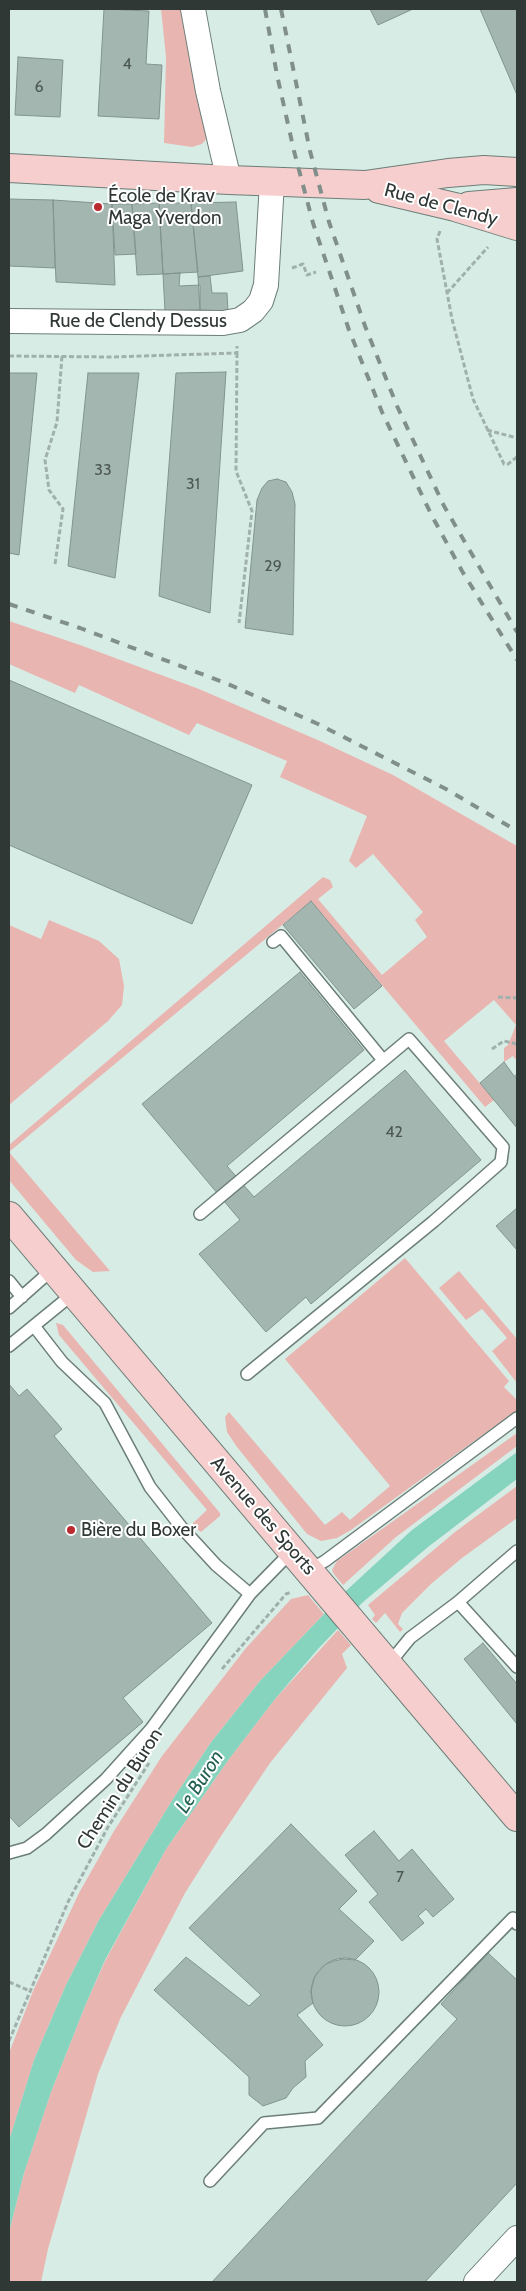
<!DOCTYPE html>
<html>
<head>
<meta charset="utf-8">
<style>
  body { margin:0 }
  #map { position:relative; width:526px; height:2291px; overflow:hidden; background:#d8ece6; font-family:Cabin,sans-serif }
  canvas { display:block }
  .frame { position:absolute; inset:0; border:10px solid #303836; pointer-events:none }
</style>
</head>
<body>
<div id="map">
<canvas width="526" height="2291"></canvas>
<div class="frame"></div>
</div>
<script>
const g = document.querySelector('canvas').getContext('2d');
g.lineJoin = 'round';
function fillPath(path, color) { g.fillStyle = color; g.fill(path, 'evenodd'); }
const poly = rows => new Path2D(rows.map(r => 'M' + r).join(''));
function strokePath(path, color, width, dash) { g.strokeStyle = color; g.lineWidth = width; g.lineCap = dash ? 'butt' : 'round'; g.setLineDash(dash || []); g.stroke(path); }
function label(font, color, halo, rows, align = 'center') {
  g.font = font + ' Cabin,sans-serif'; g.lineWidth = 4; g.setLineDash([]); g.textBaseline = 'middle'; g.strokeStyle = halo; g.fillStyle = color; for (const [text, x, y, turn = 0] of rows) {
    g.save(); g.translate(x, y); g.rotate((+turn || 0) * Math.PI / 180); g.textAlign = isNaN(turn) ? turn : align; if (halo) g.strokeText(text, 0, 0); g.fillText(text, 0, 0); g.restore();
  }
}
fillPath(poly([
  [161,9,184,9,207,131,207,138,202,144,192,147,164,143,166,57],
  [9,621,80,645,199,689,320,741,393,775,517,846,517,1061,513,1056,504,1062,504,1048,508,1045,516,1025,494,1000,444,1041,494,1100,485,1107,311,901,9,1152,9,1145,323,877,330,880,333,887,318,899,382,975,427,937,415,920,423,912,373,854,356,868,349,861,367,816,280,777,287,761,197,723,189,735,79,685,75,693,9,664],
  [49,920,99,941,119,959,124,986,122,1005,108,1021,9,1105,9,925,41,939],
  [9,1152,110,1271,93,1272,76,1260,9,1180],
  [405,1258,509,1381,504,1387,517,1400,517,1410,351,1530,337,1538,321,1541,307,1534,237,1447,227,1432,225,1417,229,1412,325,1525,342,1512,350,1520,390,1486,285,1359],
  [459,1271,517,1339,517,1383,492,1351,507,1338,482,1309,466,1320,439,1288],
  [56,1323,63,1325,220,1513,220,1516,201,1532,193,1526,193,1523,207,1510,59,1335],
  [517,1433,517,1446,396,1537,343,1585,333,1573,332,1570,337,1561],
  [517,1486,517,1518,462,1558,431,1584,402,1613,398,1624,403,1629,400,1632,385,1613,376,1623,372,1619,375,1615,368,1605,455,1532],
  [308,1595,324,1614,260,1681,212,1741,173,1799,99,1920,66,1985,34,2060,9,2141,9,2053,33,1991,79,1893,114,1831,162,1756,246,1648,291,1599],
  [338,1630,351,1645,342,1654,347,1668,270,1763,221,1836,185,1893,120,2019,98,2074,48,2249,41,2282,9,2282,9,2232,24,2173,51,2092,85,2006,105,1961,166,1849,229,1759,275,1699]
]), '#e9b5b1');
fillPath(poly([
  [517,1452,517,1479,428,1547,362,1603,318,1649,275,1699,229,1759,166,1849,105,1960,85,2006,51,2092,24,2173,9,2232,9,2141,34,2060,66,1985,99,1920,173,1799,212,1741,260,1681,348,1589,412,1530]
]), '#86d3be');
const building = poly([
  [104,9,149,11,146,64,162,65,159,119,98,116,104,9],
  [370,9,413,9,378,25,370,9],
  [480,9,517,9,517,95,480,9],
  [18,57,63,60,60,117,15,115,18,57],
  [9,199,53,200,55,268,9,266,9,199],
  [53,200,112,204,115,285,56,282,53,200],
  [236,202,243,271,198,277,191,203,236,202],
  [159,203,163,274,137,275,132,204,159,203],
  [159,203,191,203,198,272,163,274,159,203],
  [112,204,132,204,136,254,115,255,112,204],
  [180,273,179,286,200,285,200,310,165,311,163,274,180,273],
  [210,276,212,293,227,293,228,311,200,310,198,277,210,276],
  [226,372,210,613,159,596,176,373,226,372],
  [9,373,37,373,19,555,9,553,9,373],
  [88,373,139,373,115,578,68,566,88,373],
  [277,479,286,482,292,492,295,504,293,635,245,628,257,500,262,488,268,481,277,479],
  [9,680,252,785,192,924,9,845,9,680],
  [311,901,382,986,354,1009,283,925,311,901],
  [300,972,364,1050,227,1166,254,1197,405,1070,481,1160,311,1304,306,1297,266,1332,199,1254,240,1220,142,1104,300,972],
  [504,1062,517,1080,517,1128,480,1083,504,1062],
  [517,1208,517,1250,496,1226,517,1208],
  [9,1384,19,1396,27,1389,62,1429,54,1436,212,1623,123,1698,143,1722,19,1827,9,1816,9,1384],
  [483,1643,517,1684,517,1724,464,1659,483,1643],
  [291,1824,357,1891,339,1909,374,1941,355,1960,343,1959,334,1961,326,1964,315,1976,311,1991,313,2003,297,2015,323,2045,305,2061,306,2077,293,2088,286,2098,263,2106,249,2095,249,2077,154,1990,186,1957,249,2006,261,1995,189,1928,291,1824],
  [374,1831,399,1861,412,1849,454,1899,433,1917,426,1909,418,1916,424,1923,402,1941,369,1902,378,1894,345,1855,374,1831],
  [488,1953,517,1980,517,2183,425,2282,212,2282,457,2019,441,2004,488,1953],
  '311 1992a34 34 0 1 1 68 0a34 34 0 1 1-68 0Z'
]);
fillPath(building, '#a3b6b0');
strokePath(building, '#82948e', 1);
const lane = poly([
  [273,942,281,936,383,1060],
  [200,1214,409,1039,503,1147,501,1162,434,1221,247,1374],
  [9,1281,22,1297],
  [9,1308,53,1269],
  [34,1326,62,1362,105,1403,150,1487,182,1528,216,1565,250,1594],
  [9,1346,74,1293],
  [309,1570,325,1561,517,1418],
  [458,1602,517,1667],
  [388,1665,410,1638,458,1602,517,1551],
  [9,1853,27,1848,46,1834,106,1779,151,1729,250,1594,292,1551],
  [210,2181,264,2123,318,2118,513,1918,517,1924]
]);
const street = poly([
  [193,9,208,91,229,180],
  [9,321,223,323,240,320,253,311,261,301,266,285,272,182],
  [476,2282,517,2238]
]);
const secondary = poly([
  [9,168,229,180,365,185,448,173,484,170,517,172],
  [379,189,455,207,517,226],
  [469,206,517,202],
  [9,1216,517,1817]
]);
strokePath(lane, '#6c7e78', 14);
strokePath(street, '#6c7e78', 26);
strokePath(secondary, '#6c7e78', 30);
strokePath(poly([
  [440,231,437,239,452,319,473,399,504,464,508,464,517,457],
  [292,268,303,264,307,275,316,272],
  [447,293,488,247],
  [237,353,236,471,252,511,239,623],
  [9,356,111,357,237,353,237,346],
  [487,430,517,438],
  [55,564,63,509,49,490,45,460,57,422,62,356],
  [498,997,517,998],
  [492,1049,504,1041,517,1044],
  [515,1077,517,1075],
  [222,1669,286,1594,291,1592],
  [9,1982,30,1991],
  [9,2041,68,1902,108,1827,149,1763]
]), '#a0b0ac', 3, [5, 2.5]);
strokePath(lane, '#fff', 11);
strokePath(street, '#fff', 24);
strokePath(secondary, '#f5cecd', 28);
strokePath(poly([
  [265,9,277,75,294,151,313,223,349,330,382,412,432,516,462,571,517,660],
  [281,9,310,151,329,222,365,326,397,406,444,506,517,632],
  [9,604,80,628,170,662,228,684,318,724,446,789,517,831]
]), '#818f8b', 4, [9, 9]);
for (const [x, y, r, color] of [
  [98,207,5,"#ba2a30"],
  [71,1530,5,"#ba2a30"]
]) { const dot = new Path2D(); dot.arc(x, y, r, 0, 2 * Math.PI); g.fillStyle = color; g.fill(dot); strokePath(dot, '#fff', 2); }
label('16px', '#4d5854', null, [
  ["4",127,64],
  ["6",39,87],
  ["33",103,470],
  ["31",193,484],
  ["29",273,566],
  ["42",394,1132],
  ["7",400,1877]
]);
label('19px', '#303836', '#fff', [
  ["École de Krav",108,196],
  ["Maga Yverdon",108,218],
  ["Bière du Boxer",81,1530]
], 'left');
label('19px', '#303836', '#fff', [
  ["Rue de Clendy",441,205,15],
  ["Rue de Clendy Dessus",138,321],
  ["Avenue des Sports",263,1516,49],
  ["Chemin du Buron",120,1789,-57]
]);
label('italic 20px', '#236152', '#fff', [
  ["Le Buron",200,1782,-57]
]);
</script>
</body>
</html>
